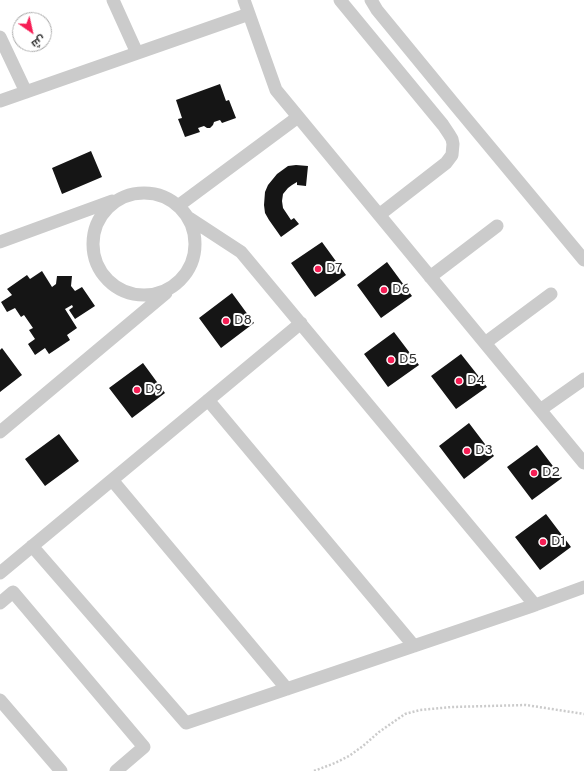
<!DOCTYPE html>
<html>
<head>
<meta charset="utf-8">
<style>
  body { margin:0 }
  #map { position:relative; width:584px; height:771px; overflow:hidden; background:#fff; font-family:Overpass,Cairo,sans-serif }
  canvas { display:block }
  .north { position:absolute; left:12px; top:12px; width:40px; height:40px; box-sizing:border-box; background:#fff; border:1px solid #ababab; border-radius:50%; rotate:146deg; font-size:11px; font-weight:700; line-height:16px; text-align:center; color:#2e2e2e }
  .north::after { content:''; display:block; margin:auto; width:14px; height:18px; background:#f61e55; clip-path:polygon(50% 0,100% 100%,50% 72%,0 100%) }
</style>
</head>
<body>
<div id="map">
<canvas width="584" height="771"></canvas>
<div class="north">ش</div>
</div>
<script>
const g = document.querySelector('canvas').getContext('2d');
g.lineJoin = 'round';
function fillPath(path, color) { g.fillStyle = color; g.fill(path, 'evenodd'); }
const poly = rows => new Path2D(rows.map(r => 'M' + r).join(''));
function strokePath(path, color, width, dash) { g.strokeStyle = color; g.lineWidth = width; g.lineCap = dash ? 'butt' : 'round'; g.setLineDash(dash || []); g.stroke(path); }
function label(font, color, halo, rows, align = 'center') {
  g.font = font + ' Overpass,sans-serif'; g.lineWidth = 4; g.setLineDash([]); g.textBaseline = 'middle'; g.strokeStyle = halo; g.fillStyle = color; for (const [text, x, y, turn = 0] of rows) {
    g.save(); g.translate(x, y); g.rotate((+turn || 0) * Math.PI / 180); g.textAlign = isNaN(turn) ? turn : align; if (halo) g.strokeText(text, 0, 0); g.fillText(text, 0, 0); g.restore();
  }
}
fillPath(poly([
  [220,84,226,101,229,100,236,118,222,123,220,120,214,122,213,125,210,128,207,128,204,126,198,128,200,132,185,137,178,119,182,118,176,100],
  [91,151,102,177,62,194,52,168],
  [296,165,308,166,306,186,297,185,297,182,292,185,288,188,283,194,282,201,283,208,291,220,294,218,299,224,281,237,269,220,265,213,264,205,265,192,268,185,277,174,288,166],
  [322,242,346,275,315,297,291,263],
  [387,262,412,296,381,318,357,285],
  [42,271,52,287,56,284,57,276,72,276,71,286,75,291,82,287,95,306,75,319,69,310,73,307,72,305,65,309,77,328,67,335,70,340,49,354,45,348,35,355,28,344,35,339,29,330,33,328,24,315,21,317,15,308,7,312,1,302,12,295,7,289,27,275,30,279],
  [232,293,254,323,221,348,199,318],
  [394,332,419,365,388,387,364,354],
  [2,348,22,375,0,392,0,350],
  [461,354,487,387,456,409,431,376],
  [143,363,165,393,132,418,109,388],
  [469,423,494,456,464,479,439,446],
  [59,434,79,461,45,486,25,459],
  [537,445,562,478,532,500,507,467],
  [546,514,571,547,540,570,515,537]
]), '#151515');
strokePath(poly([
  [314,771,335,763,349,756,363,746,379,732,405,714,420,710,452,707,526,705,584,714]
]), '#cbcbcb', 2.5, [2, 2]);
strokePath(poly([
  [113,0,137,53],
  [244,0,276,90,584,463],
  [340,0,443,125,449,134,452,139,453,144,452,155,446,163,379,215],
  [371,0,377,10,455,105,584,260],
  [0,37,26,92],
  [0,101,249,14],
  '93 244a51 51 0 1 1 102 0a51 51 0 1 1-102 0Z',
  [178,206,298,117],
  [189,218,241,252,535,605],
  [0,242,112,201],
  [430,277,497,226],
  [485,343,551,294],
  [208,400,414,646],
  [540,410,584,379],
  [0,432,166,293],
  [112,480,287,689],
  [32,546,186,723,535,605,584,587],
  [0,573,301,323],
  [0,603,13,592,144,747,116,771],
  [0,700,61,771]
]), '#cbcbcb', 13);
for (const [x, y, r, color] of [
  [318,269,4,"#f61e55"],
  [384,290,4,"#f61e55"],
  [226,321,4,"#f61e55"],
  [391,360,4,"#f61e55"],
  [459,381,4,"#f61e55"],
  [137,390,4,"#f61e55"],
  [467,451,4,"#f61e55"],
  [534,473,4,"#f61e55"],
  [543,542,4,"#f61e55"]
]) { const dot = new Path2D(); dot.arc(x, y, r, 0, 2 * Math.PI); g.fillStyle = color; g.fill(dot); strokePath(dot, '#fff', 1.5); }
label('14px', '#2e2e2e', '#fff', [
  ["D7",326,269],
  ["D6",392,290],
  ["D8",234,321],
  ["D5",399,360],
  ["D4",467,381],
  ["D9",145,390],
  ["D3",475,451],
  ["D2",542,473],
  ["D1",551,542]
], 'left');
</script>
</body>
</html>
